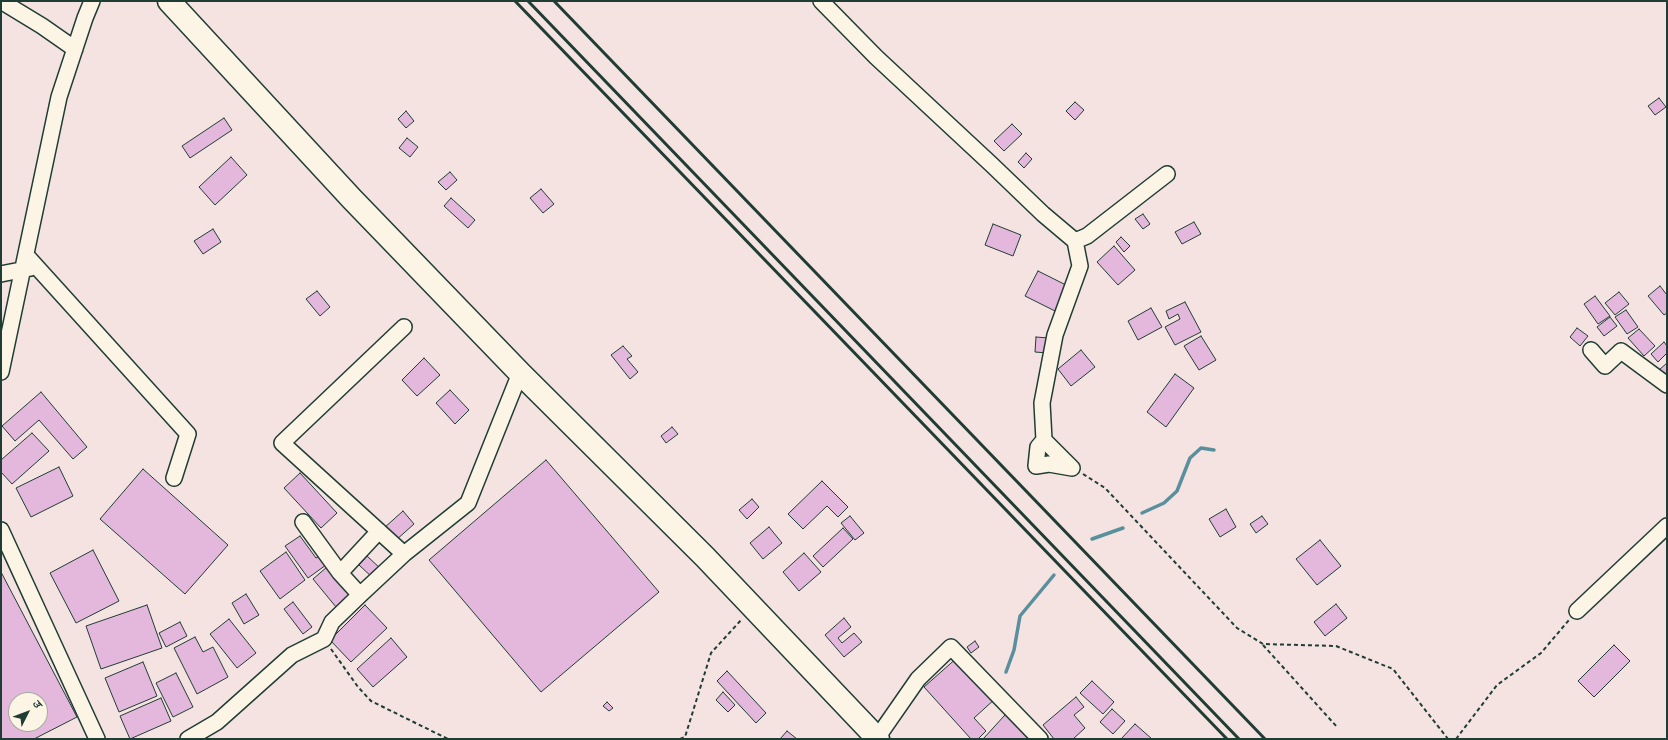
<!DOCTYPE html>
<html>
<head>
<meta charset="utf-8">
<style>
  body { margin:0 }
  #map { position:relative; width:1668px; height:740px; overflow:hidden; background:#f5e3e2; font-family:Kalam,"Playpen Sans Deva",sans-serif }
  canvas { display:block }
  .frame { position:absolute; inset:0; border:2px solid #1f3d34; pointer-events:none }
  .north { position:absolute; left:8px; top:692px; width:40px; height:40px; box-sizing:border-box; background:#fcf5e5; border:1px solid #a4ab9e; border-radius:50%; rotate:48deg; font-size:11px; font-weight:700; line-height:16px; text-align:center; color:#1f3d34 }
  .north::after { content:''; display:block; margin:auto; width:14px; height:18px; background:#1f3d34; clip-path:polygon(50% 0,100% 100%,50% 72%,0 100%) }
</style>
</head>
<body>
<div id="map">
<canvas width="1668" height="740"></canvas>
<div class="frame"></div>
<div class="north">उ</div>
</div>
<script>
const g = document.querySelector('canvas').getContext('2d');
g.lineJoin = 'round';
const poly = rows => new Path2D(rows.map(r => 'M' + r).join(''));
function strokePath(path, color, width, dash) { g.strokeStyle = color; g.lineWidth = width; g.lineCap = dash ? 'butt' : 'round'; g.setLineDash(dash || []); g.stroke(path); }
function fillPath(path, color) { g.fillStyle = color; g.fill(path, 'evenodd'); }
strokePath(poly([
  [1142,513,1164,503,1177,491,1190,458,1201,448,1214,450],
  [1092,539,1123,528],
  [1006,672,1014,650,1020,616,1054,575]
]), '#5a8f9d', 3.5);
const building = poly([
  [1659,98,1666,107,1655,115,1648,106,1659,98],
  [1075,102,1084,110,1075,120,1066,111,1075,102],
  [406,111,414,121,406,128,398,119,406,111],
  [224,118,232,130,190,158,182,146,224,118],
  [1012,124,1022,134,1004,151,994,141,1012,124],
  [407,138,418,147,410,157,399,148,407,138],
  [1026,153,1032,159,1024,168,1018,162,1026,153],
  [231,157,247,175,215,205,199,187,231,157],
  [450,172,457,180,446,190,438,182,450,172],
  [541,189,554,204,543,213,530,198,541,189],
  [451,198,475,220,468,228,444,206,451,198],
  [1143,214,1150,224,1143,229,1135,219,1143,214],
  [1194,222,1201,234,1182,244,1175,232,1194,222],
  [993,224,1021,235,1013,256,985,245,993,224],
  [213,229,221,242,203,254,194,241,213,229],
  [1121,237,1130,246,1124,252,1116,242,1121,237],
  [1114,246,1135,270,1118,285,1097,262,1114,246],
  [1038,271,1068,286,1055,311,1025,296,1038,271],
  [1660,286,1667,295,1667,313,1664,315,1648,296,1660,286],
  [317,291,330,307,320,316,306,299,317,291],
  [1619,292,1629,304,1615,315,1605,303,1619,292],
  [1595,296,1610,316,1598,324,1584,304,1595,296],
  [1185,302,1201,332,1175,345,1165,327,1180,319,1178,314,1169,319,1166,311,1185,302],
  [1151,308,1162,327,1138,340,1128,321,1151,308],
  [1626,310,1638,327,1627,334,1615,317,1626,310],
  [1610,317,1617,326,1604,336,1597,327,1610,317],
  [1577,328,1588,336,1580,346,1570,337,1577,328],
  [1639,329,1655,346,1644,356,1628,338,1639,329],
  [1201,336,1216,360,1199,370,1184,346,1201,336],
  [1036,337,1049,338,1048,353,1035,352,1036,337],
  [1664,342,1667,346,1667,353,1658,362,1651,354,1664,342],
  [623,346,632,356,627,359,638,372,630,379,611,355,623,346],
  [1081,350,1095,367,1071,386,1058,369,1081,350],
  [424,358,440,375,417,396,402,380,424,358],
  [1667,363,1667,379,1659,370,1667,363],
  [1175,374,1194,388,1166,427,1147,412,1175,374],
  [450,390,469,410,455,424,436,403,450,390],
  [41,392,87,447,73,459,39,420,15,441,2,426,41,392],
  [672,427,678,434,666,443,661,436,672,427],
  [32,433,49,451,12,484,1,472,1,460,32,433],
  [546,460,659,592,541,692,429,560,546,460],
  [59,467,73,496,31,517,16,488,59,467],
  [143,469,228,545,185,594,100,519,143,469],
  [300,473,337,513,321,528,284,488,300,473],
  [822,481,848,507,838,517,827,506,803,529,788,514,822,481],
  [752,499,759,507,747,519,739,510,752,499],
  [1226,509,1236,527,1220,537,1209,519,1226,509],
  [403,511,414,524,395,541,384,528,403,511],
  [850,516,864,533,855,540,841,523,850,516],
  [1262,516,1268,524,1256,533,1250,524,1262,516],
  [769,527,782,543,763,559,750,543,769,527],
  [843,528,853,539,823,567,813,556,843,528],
  [300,536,316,558,320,556,326,565,308,578,285,546,300,536],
  [1320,540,1341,566,1317,585,1296,559,1320,540],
  [93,550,119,601,76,623,50,573,93,550],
  [286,552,305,580,280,599,260,571,286,552],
  [804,553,821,572,799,591,783,572,804,553],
  [367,556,382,570,373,578,359,565,367,556],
  [327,567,350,595,336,607,313,579,327,567],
  [1,572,77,717,34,739,1,739,1,572],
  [16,700,40,700,40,724,16,724,16,700],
  [246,594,259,615,244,624,232,603,246,594],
  [293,602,312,627,303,634,284,609,293,602],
  [1336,604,1347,618,1325,636,1314,622,1336,604],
  [147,605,162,648,101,669,86,626,147,605],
  [365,605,387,628,351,662,330,640,365,605],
  [844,618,851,627,838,638,842,643,854,633,862,642,844,657,825,635,844,618],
  [229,619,256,653,237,668,210,634,229,619],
  [180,622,187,636,166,647,159,633,180,622],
  [195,637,203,652,213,647,228,677,197,694,174,648,195,637],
  [391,638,407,657,373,687,357,669,391,638],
  [975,641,979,647,971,653,967,647,975,641],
  [1614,645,1630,661,1594,697,1578,681,1614,645],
  [959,656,996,698,974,718,986,731,978,739,971,739,924,687,959,656],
  [143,662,157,696,119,712,105,678,143,662],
  [727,671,766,713,756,723,717,681,727,671],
  [176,673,193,707,173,717,156,683,176,673],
  [1092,681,1114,702,1103,714,1080,693,1092,681],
  [723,692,735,705,728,712,716,700,723,692],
  [1076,697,1084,707,1074,715,1085,728,1073,739,1054,739,1043,725,1076,697],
  [161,698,171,721,130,739,120,716,161,698],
  [607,702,613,708,609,711,603,706,607,702],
  [1112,709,1125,721,1113,734,1100,722,1112,709],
  [1005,715,1030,739,983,739,1005,715],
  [1135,724,1152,739,1121,739,1135,724],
  [787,731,797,739,780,739,787,731]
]);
fillPath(building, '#e4b8dc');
strokePath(building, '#1f3d34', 1);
const street = poly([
  [1,1,42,26,75,49],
  [821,1,876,57,992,165,1043,214,1075,241,1087,236,1167,174],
  [26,255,188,434,174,478],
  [1,274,31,268],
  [1591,350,1605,366,1621,351,1667,385],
  [1,372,59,97,85,18,92,1],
  [1044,440,1038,447,1036,466,1049,464,1072,468],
  [1072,468,1044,440,1042,403,1055,335,1080,266,1075,241],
  [303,522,340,573,360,595],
  [1,530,97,739],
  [404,554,282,443,404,327],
  [340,573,379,531],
  [1577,611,1667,526],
  [877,738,918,679,951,647,1040,739],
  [188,739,217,722,292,655,324,639,332,622,360,595,404,554,468,503,520,373]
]);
const primary = poly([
  [169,1,352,199,520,373,705,557,878,739]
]);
strokePath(street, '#1f3d34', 18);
strokePath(primary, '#1f3d34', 25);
strokePath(poly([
  [1083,474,1105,488,1237,628,1263,644,1336,646,1393,669,1448,739],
  [1263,645,1337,727],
  [331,649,358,687,371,701,448,739],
  [680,739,685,737,711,653,742,619],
  [1456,739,1497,685,1541,653,1569,620]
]), '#1f3d34', 2, [4, 3]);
strokePath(street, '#fcf5e5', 15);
strokePath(primary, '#fcf5e5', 22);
strokePath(poly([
  [515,1,1227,739],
  [528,1,1239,739],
  [554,1,1265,739]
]), '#1f3d34', 3);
</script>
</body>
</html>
